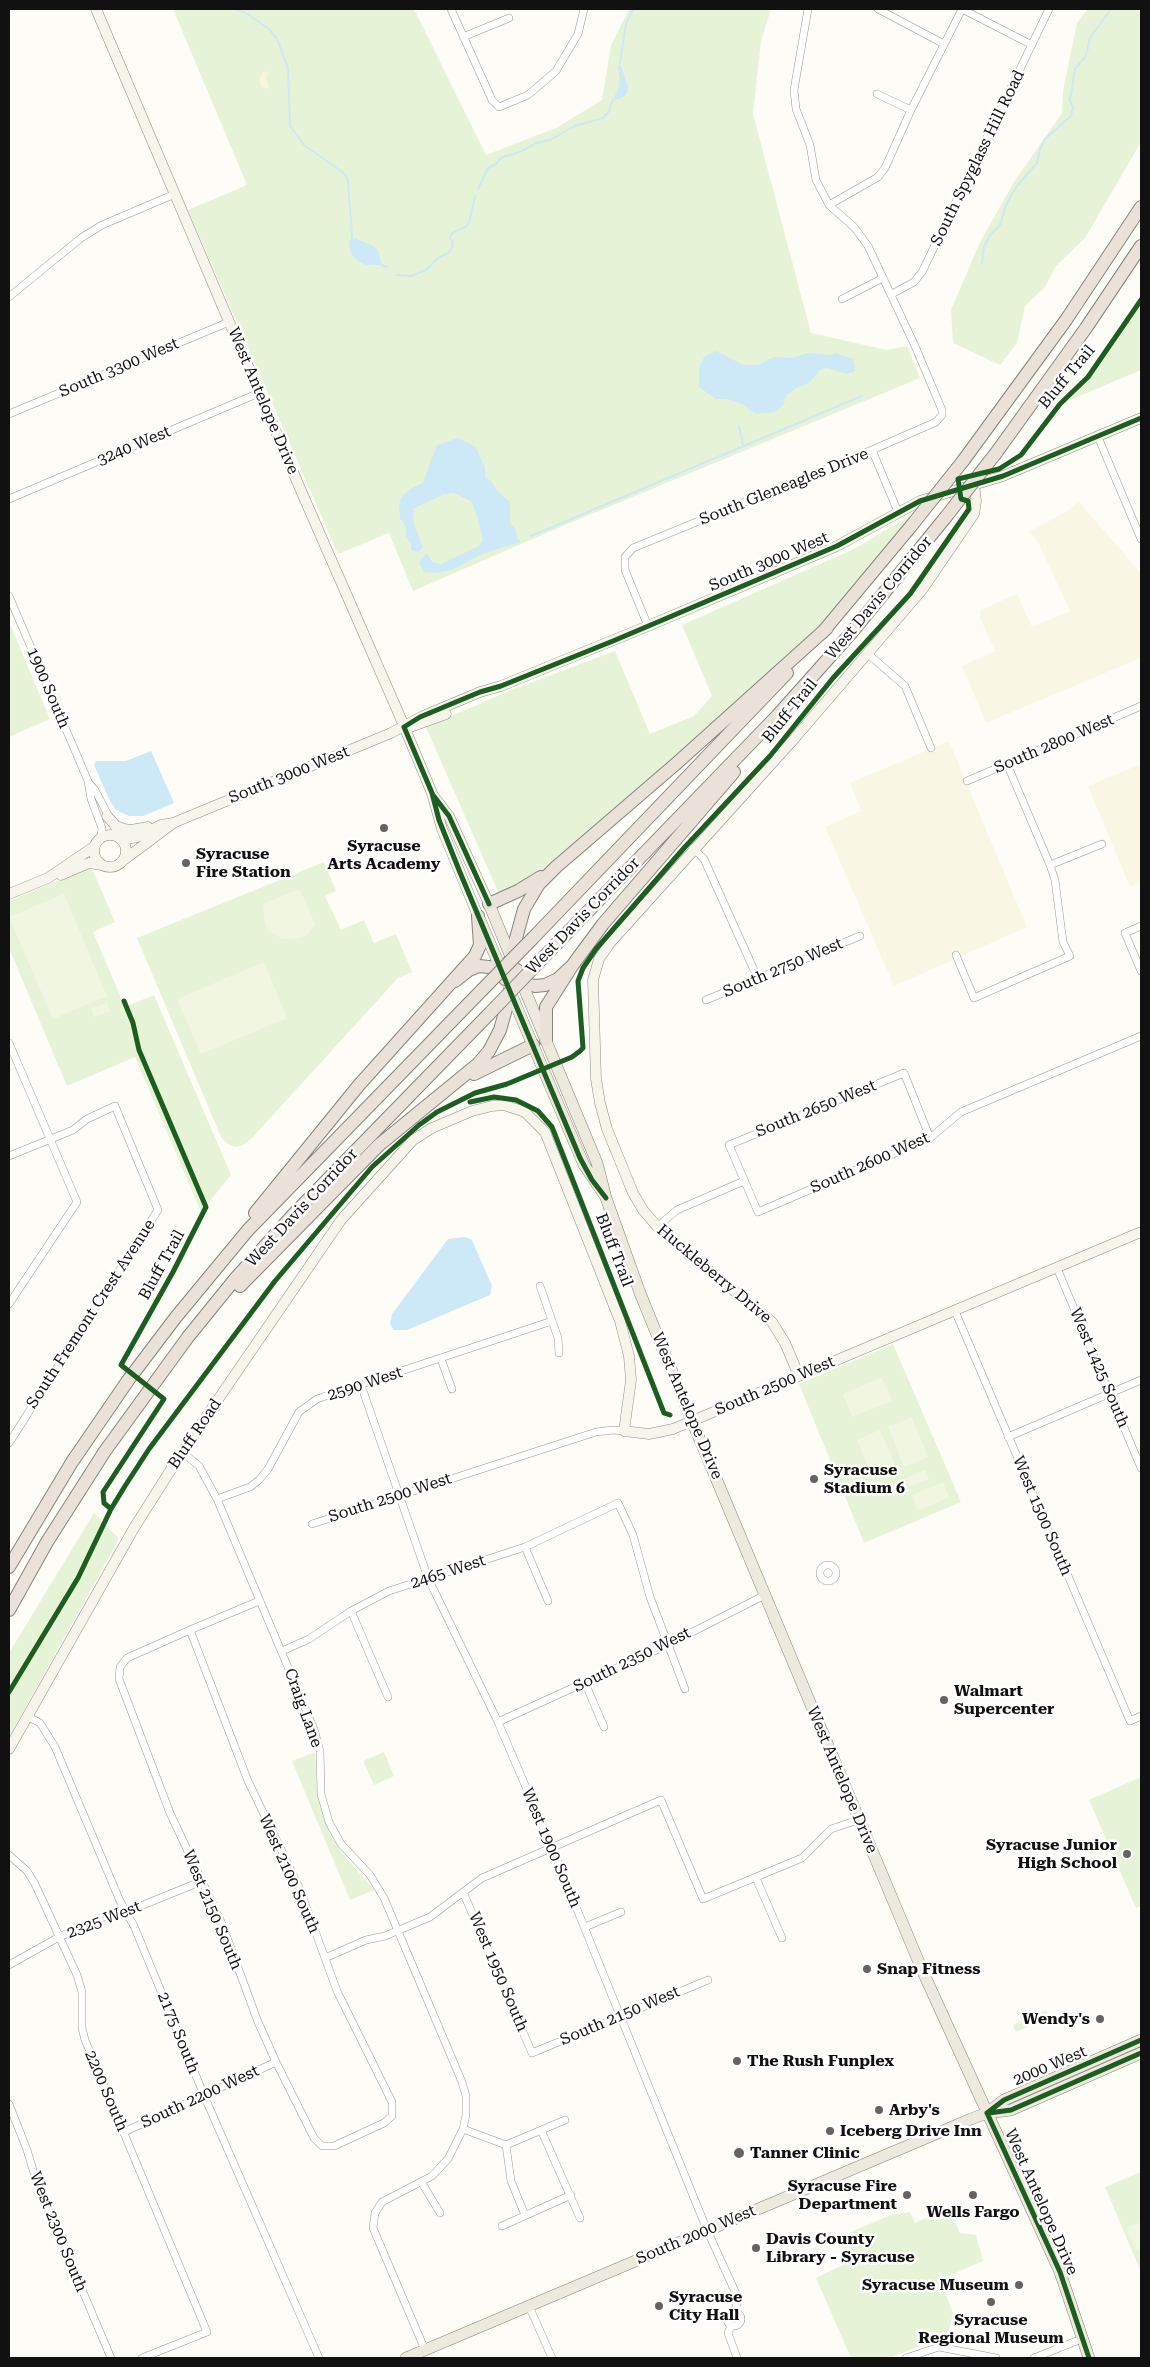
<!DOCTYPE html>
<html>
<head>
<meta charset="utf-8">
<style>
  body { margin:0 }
  #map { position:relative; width:1150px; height:2367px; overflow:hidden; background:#fdfcf7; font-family:"Roboto Serif",serif }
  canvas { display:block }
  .frame { position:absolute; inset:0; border:10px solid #111; pointer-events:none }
</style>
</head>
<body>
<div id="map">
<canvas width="1150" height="2367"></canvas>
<div class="frame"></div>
</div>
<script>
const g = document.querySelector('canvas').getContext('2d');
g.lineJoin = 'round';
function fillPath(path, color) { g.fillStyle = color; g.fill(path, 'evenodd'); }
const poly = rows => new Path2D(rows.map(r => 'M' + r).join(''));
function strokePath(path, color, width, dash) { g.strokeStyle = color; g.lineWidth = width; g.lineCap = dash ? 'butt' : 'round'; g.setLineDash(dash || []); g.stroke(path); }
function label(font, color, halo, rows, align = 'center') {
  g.font = font + ' "Roboto Serif",serif'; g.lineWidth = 5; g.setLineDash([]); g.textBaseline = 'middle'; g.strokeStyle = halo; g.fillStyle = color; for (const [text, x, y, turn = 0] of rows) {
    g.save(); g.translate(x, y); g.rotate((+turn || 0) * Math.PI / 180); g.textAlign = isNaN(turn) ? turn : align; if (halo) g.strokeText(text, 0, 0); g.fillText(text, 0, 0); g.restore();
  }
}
fillPath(poly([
  [1079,502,1141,573,1141,658,986,723,962,666,995,651,980,618,981,610,1017,594,1032,627,1070,611,1038,542,1029,532,1067,511],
  [949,741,1027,927,894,986,825,827,861,811,850,783],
  [1141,764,1141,882,1130,887,1088,786]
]), '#f9f7e4');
fillPath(poly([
  [173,9,414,9,486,155,556,128,602,100,611,45,629,9,771,9,761,41,753,114,811,333,887,350,907,346,920,378,565,525,413,591,389,533,338,554,188,210,247,185],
  [1088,9,1141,9,1141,142,1085,238,1056,266,1045,287,1025,306,1017,343,1000,365,953,343,951,310,980,242,1014,182,1062,113,1063,91,1077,23],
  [1141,305,1141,370,1068,401,1082,388,1100,365],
  [912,515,832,612,807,638,574,847,533,877,499,894,426,727,428,726,514,689,615,651,650,734,694,716,712,696,682,625,852,550],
  [9,622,50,719,9,737],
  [324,862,336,891,325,896,341,930,364,920,374,943,396,934,412,972,398,978,251,1139,243,1145,235,1147,226,1143,221,1137,137,938],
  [85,869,91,869,94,873,115,922,93,932,125,1007,154,995,231,1175,201,1212,135,1057,67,1086,9,948,9,901],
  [893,1344,961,1502,864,1543,799,1384],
  [94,1513,119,1539,9,1737,9,1653],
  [315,1752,317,1791,329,1833,342,1853,374,1890,350,1900,292,1761],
  [384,1752,394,1776,374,1785,363,1761],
  [1141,1777,1141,1906,1136,1908,1089,1800],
  [1046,2010,1049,2017,1016,2032,1013,2025],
  [1141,2172,1141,2272,1105,2187],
  [949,2208,960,2233,976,2235,983,2261,946,2277,943,2281,942,2284,953,2313,946,2343,935,2341,927,2343,890,2358,851,2358,816,2278,849,2262,841,2242,853,2231,891,2215,910,2212,915,2223]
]), '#e7f3d7');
fillPath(poly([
  [264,71,268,73,266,79,269,86,266,89,261,86,259,79]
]), '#fcf4d9');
fillPath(poly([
  [297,890,301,892,315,924,309,933,301,938,282,939,269,931,265,925,263,904],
  [64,894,107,996,53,1019,9,917],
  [264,962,287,1018,201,1054,177,999],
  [107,1003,110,1011,94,1017,91,1009],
  [882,1377,892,1401,852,1417,843,1394],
  [912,1417,928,1457,904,1467,888,1427],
  [880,1430,897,1469,873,1479,857,1440],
  [925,1470,929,1479,910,1487,906,1478],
  [943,1482,949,1497,918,1511,912,1495],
  [1141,2222,1141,2252,1136,2250,1126,2228]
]), '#f0f6e1');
fillPath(poly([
  [620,63,628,87,627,93,622,98,613,100,620,85,618,67],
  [352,237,373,246,379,253,382,265,366,265,357,260,351,253,349,242],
  [717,351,743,365,758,365,774,357,791,358,809,353,829,355,836,353,853,359,855,371,847,374,827,368,821,369,809,383,796,388,787,395,783,405,775,412,755,414,742,404,727,399,716,399,699,387,699,367,705,356],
  [458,438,476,447,485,468,485,477,491,481,496,490,510,502,510,523,516,530,517,538,521,542,484,553,452,570,436,573,424,572,419,562,426,554,428,554,432,562,441,564,479,546,483,539,478,518,471,501,453,493,444,494,413,509,414,525,423,547,418,552,411,550,411,544,406,537,406,527,400,518,399,505,401,498,410,489,423,483,437,445],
  [151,751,174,803,143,816,129,816,116,810,109,799,94,765,96,761,126,761],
  [465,1237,472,1240,492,1286,490,1295,407,1330,394,1330,390,1324,392,1314,448,1239]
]), '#cde8f7');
strokePath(poly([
  [235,9,246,13,269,29,277,39,288,68,290,126,304,145,345,174,348,181,352,237],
  [620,63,626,24,633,9],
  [478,189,488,168,496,164,501,158,522,151,536,143,550,140,575,126,603,118,609,111,613,100],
  [982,264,984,247,990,235,1000,225,1006,205,1016,187,1037,163,1040,149,1045,139,1071,116,1073,107,1070,100,1075,69,1086,56,1090,38,1111,9],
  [382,265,387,267],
  [397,275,411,276,426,270,438,258,448,253,452,248,453,242,450,238,452,233,465,227,469,223,475,196],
  [739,426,743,445],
  [531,536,862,396]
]), '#cde8f7', 2);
const street = poly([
  [451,9,492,100,499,107,528,95,556,71,578,34,584,9],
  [878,9,944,44],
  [962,9,1032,45],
  [463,37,509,18],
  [877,94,911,110],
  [829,205,878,177,885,168,911,110,962,9],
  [892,294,914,282,922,272,1049,9],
  [9,297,81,238,102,225,175,194],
  [842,299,883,278],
  [9,414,229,322],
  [1098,437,1141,539],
  [872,450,898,512],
  [9,499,259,393],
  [9,596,88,781,91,799,102,828,101,837],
  [648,626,625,570,625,557,633,548,872,450,936,422,942,415,942,410,915,346,868,246,854,227,829,205,816,180,810,145,796,109,794,90,808,9],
  [867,653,905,686,931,748],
  [967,781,1141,706],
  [88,782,95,790,120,838],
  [693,848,704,859,758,979],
  [1050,865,1102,844],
  [1141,926,1125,933,1141,971],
  [956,955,974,998,1070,956,1063,942,1055,880,1050,865,1007,764],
  [706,1000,860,936],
  [9,1043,77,1202,9,1304],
  [930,1138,904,1073,729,1145,758,1212,930,1138,961,1112,1141,1036],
  [9,1156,73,1130,87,1119,115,1106,158,1210,9,1443],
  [657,1227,677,1210,744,1181],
  [1057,1268,1141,1468],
  [540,1286,558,1338,559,1353],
  [955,1311,1130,1721,1141,1716],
  [441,1359,452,1389],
  [361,1385,428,1578,498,1722,555,1855,707,2230,738,2298,735,2312],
  [1008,1437,1141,1380],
  [182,1452,199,1466,217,1499,314,1729,320,1751,321,1794,329,1822,341,1844,370,1875,384,1898,462,2082,466,2096,466,2115,463,2129,448,2159,432,2176,382,2202,375,2213,373,2228,425,2350],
  [217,1499,250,1487,259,1480,268,1469,299,1412,317,1399,552,1321],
  [312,1524,596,1432,613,1430,624,1431],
  [525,1547,548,1601],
  '820 1573a8 8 0 1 1 16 0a8 8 0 1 1-16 0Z',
  [351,1611,388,1697],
  [190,1630,248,1781,299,1887,337,1991,392,2102,392,2116,384,2123,334,2146,322,2146,314,2138,276,2062,258,2022,222,1924,170,1813,119,1679,120,1667,127,1658,190,1630,259,1601],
  [282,1651,309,1639,351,1611,389,1591,525,1547,618,1503,633,1535,650,1597,685,1689],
  [585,1683,604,1727],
  [27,1716,40,1723,55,1747,120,1901,134,1926,206,2100,319,2358],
  [498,1722,667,1645,765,1595],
  [9,1855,27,1871,35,1884,77,1975,82,1992,82,2028,85,2040,207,2332,142,2358],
  [756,1878,782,1938],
  [463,1892,532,2053,708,1980],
  [585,1927,621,1912],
  [325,1958,366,1940,385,1936,430,1917,482,1878,661,1800,703,1899,802,1858,831,1829,858,1820],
  [9,1965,59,1937,115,1912,126,1912,202,1881],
  [9,2104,27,2150,37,2183,111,2358],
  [463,2129,506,2145],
  [541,2130,580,2218],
  [124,2132,276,2062],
  [506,2145,511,2181,525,2215],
  [506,2145,565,2120],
  [422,2183,440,2213],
  [502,2226,571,2195],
  [529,2306,552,2358],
  '727 2319a7 7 0 1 1 14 0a7 7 0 1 1-14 0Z',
  [731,2326,728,2333,737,2358],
  [906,2358,939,2347,996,2358],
  [1034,2358,1084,2338]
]);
const secondary = poly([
  [96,9,302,493,398,712,432,793,442,829,478,916],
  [410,727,446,714],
  [432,794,449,816,489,904],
  [107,816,116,826,124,829,131,830,148,827],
  '94 851a16 16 0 1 1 32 0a16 16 0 1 1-32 0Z',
  [120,838,127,839,137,837,161,825,173,823,391,733,423,716,480,692,501,686,648,626,837,546,920,501,1003,476,1141,418],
  [125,859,172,824],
  [61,875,89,863,102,865],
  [9,894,48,878,95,846],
  [799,1376,785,1343,772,1322,661,1231,643,1210,633,1193,607,1129,600,1103,596,1079,593,980,599,959,610,943,794,739,922,590,974,514,976,501,974,485],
  [9,1749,134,1528,182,1452,341,1220,413,1140,432,1128,472,1111,492,1106,504,1105,525,1112,545,1132,620,1321,629,1356,631,1380,624,1431,649,1434,673,1429,1141,1232]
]);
const primary = poly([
  [489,904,513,962],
  [480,920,503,974],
  [519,976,597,1163,606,1198,640,1293,692,1421,923,1972,1060,2272,1089,2358],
  [509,989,584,1165,605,1196],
  [988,2112,1004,2100,1141,2040],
  [406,2358,971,2119,987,2113,1011,2110,1141,2053]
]);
const highway = poly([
  [996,453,1086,328,1141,246],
  [963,461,1066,320,1141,207],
  [822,633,912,525],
  [489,904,518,891,541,877],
  [533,938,787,673],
  [539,962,777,716,852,632,945,518],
  [572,966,558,979,545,985,535,986,505,979,524,909,539,884,556,867,678,762,827,628],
  [546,1040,546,1007,572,966,603,924,734,772],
  [474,1074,533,1045],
  [255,1213,359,1085,475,956,480,945,478,916],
  [240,1286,379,1145,478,1064,489,1051,500,1030,517,970,479,966,469,970,455,981],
  [9,1567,72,1462,129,1379,176,1317,248,1230,482,990],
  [9,1610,47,1542,105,1451,188,1337,235,1279,292,1216,489,1014]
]);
strokePath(street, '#979795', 8);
strokePath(secondary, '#8e8d8b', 11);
strokePath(primary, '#858482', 12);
strokePath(highway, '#858482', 14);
strokePath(street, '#fffffe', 7);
strokePath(secondary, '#f6f4eb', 10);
strokePath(primary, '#ede9dc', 11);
strokePath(highway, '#eae1d8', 12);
const highwayBridge = poly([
  [945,518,996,453],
  [912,525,963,461],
  [482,990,533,938],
  [489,1014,539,962]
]);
strokePath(highwayBridge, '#858482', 14, []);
strokePath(highwayBridge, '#eae1d8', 12);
strokePath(poly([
  [404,727,420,717,480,692,501,686,613,641,837,546,920,501,1003,476,1141,418],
  [404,727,432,793,439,820,459,870,580,1158,592,1180,606,1198],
  [433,795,449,816,489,904],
  [470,1102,494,1097,516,1100,538,1111,552,1127,664,1413,670,1415],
  [111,1509,104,1503,103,1492,164,1399,121,1365,173,1272,206,1207,139,1050,133,1023,124,1001],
  [9,1692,78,1578,111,1509,125,1486,149,1449,275,1281,372,1167,419,1125,437,1112,475,1093,507,1084,572,1057,580,1051,583,1048,578,981,583,968,596,949,684,848,770,756,833,678,910,594,969,509,968,501,961,499,958,479,999,469,1021,455,1060,404,1088,377,1141,300],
  [987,2113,1060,2272,1089,2358],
  [987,2113,1004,2100,1141,2040],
  [989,2113,1011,2110,1141,2053]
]), '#1b5e20', 5);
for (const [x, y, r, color] of [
  [384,828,5,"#646362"],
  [186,863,5,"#646362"],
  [814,1479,5,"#646362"],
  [944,1700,5,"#646362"],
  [1127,1854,5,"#646362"],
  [867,1969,5,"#646362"],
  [1100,2019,5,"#646362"],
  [737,2061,5,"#646362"],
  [879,2110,5,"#646362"],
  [830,2131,5,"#646362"],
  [739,2153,6,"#646362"],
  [907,2195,5,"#646362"],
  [973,2195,5,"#646362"],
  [756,2248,5,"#646362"],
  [1019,2285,5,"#646362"],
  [991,2302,5,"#646362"],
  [659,2306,5,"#646362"]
]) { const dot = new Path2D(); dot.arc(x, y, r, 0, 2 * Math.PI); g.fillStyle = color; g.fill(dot); strokePath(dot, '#fff', 2); }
label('16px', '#111', '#fff', [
  ["South Spyglass Hill Road",978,158,-64],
  ["South 3300 West",119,368,-23],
  ["Bluff Trail",1067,377,-50],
  ["West Antelope Drive",263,401,67],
  ["3240 West",134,446,-23],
  ["South Gleneagles Drive",784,487,-22],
  ["South 3000 West",769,562,-23],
  ["West Davis Corridor",879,598,-50],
  ["1900 South",48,688,67],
  ["Bluff Trail",790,711,-51],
  ["South 2800 West",1054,744,-23],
  ["South 3000 West",289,775,-22],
  ["West Davis Corridor",583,916,-46],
  ["South 2750 West",783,968,-23],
  ["South 2650 West",816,1109,-22],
  ["South 2600 West",870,1163,-24],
  ["West Davis Corridor",302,1208,-47],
  ["Bluff Trail",614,1250,69],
  ["Bluff Trail",162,1265,-61],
  ["Huckleberry Drive",714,1274,40],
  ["South Fremont Crest Avenue",91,1314,-57],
  ["West 1425 South",1099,1368,67],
  ["2590 West",365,1384,-18],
  ["South 2500 West",775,1386,-23],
  ["West Antelope Drive",687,1406,67],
  ["Bluff Road",195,1434,-56],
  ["South 2500 West",390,1498,-18],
  ["West 1500 South",1042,1516,67],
  ["2465 West",448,1572,-18],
  ["South 2350 West",632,1660,-26],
  ["Craig Lane",303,1708,70],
  ["West Antelope Drive",842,1780,67],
  ["West 1900 South",551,1848,67],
  ["West 2100 South",289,1874,66],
  ["West 2150 South",212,1910,67],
  ["2325 West",104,1920,-21],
  ["West 1950 South",498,1972,67],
  ["South 2150 West",620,2016,-23],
  ["2175 South",178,2033,68],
  ["2000 West",1050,2066,-23],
  ["2200 South",106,2091,67],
  ["South 2200 West",200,2097,-25],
  ["West Antelope Drive",1041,2202,66],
  ["West 2300 South",58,2232,68],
  ["South 2000 West",696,2235,-23]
]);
label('bold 16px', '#111', '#fff', [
  ["Syracuse",384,846,"center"],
  ["Arts Academy",384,864,"center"],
  ["Syracuse",196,854],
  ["Fire Station",196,872],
  ["Syracuse",824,1470],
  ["Stadium 6",824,1488],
  ["Walmart",954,1691],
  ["Supercenter",954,1709],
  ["Syracuse Junior",1117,1845,"right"],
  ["High School",1117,1863,"right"],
  ["Snap Fitness",877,1969],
  ["Wendy's",1090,2019,"right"],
  ["The Rush Funplex",747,2061],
  ["Arby's",889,2110],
  ["Iceberg Drive Inn",840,2131],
  ["Tanner Clinic",750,2153],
  ["Syracuse Fire",897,2186,"right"],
  ["Department",897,2204,"right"],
  ["Wells Fargo",973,2212,"center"],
  ["Davis County",766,2239],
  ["Library - Syracuse",766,2257],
  ["Syracuse Museum",1009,2285,"right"],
  ["Syracuse",669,2297],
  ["City Hall",669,2315],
  ["Syracuse",991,2320,"center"],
  ["Regional Museum",991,2338,"center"]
], 'left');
</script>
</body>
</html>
